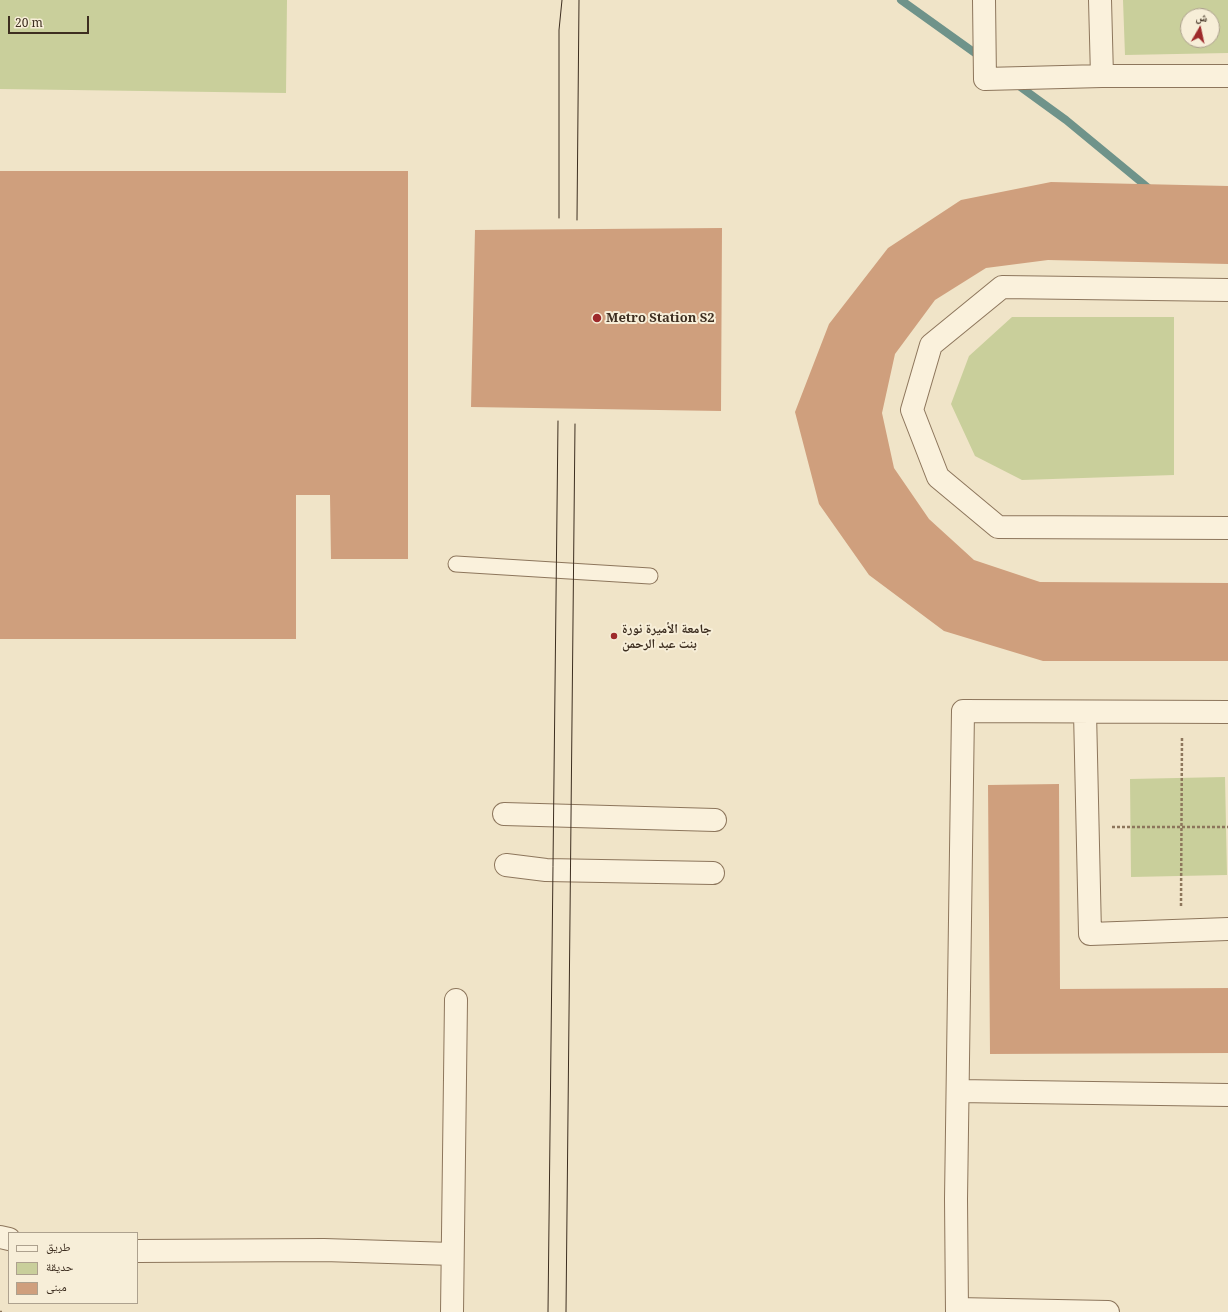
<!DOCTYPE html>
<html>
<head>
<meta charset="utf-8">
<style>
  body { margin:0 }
  #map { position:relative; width:1228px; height:1312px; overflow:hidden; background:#f0e4c8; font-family:"Noto Serif","Noto Naskh Arabic",serif }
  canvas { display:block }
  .legend { position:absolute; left:8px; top:1232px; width:130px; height:72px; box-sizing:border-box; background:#f7eed8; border:1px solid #ada18e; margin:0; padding:5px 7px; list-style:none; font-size:12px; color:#3d2e20 }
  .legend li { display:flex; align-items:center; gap:8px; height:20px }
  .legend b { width:20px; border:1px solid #ada18e }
  .north { position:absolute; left:1180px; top:8px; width:40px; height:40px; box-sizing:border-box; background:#f7eed8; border:1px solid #ada18e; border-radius:50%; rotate:9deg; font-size:11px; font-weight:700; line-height:16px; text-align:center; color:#3d2e20 }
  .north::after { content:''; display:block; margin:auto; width:14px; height:18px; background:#9e2a2b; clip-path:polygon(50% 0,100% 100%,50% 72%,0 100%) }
  .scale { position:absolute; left:8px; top:16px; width:81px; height:18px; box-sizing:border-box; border:2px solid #3d2e20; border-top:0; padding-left:5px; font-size:12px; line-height:14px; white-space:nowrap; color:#3d2e20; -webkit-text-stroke:3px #f7eed8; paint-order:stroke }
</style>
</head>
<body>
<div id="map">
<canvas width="1228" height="1312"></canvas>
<ul class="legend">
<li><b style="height:5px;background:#faf1dc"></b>طريق</li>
<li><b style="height:11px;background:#c9cf9b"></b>حديقة</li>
<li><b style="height:11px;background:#cf9f7d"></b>مبنى</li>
</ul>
<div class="north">ش</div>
<div class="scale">20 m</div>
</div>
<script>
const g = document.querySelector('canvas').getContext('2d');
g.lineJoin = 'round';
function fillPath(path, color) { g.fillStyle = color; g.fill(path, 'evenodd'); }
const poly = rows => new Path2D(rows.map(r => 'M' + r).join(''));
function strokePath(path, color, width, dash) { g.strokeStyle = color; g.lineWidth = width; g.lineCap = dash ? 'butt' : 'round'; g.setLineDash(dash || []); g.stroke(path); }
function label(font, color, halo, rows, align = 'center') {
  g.font = font + ' "Noto Serif","Noto Naskh Arabic",serif'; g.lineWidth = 4; g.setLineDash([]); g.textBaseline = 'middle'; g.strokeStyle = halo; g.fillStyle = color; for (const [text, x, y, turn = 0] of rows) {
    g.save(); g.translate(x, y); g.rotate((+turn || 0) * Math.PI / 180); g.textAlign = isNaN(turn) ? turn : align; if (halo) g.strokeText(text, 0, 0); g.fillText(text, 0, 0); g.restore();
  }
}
fillPath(poly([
  [0,0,287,0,286,93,0,89],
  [1123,0,1228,0,1228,53,1125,55],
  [1188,16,1212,16,1212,40,1188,40],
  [1012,317,1174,317,1174,475,1022,480,975,456,951,404,969,356],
  [1225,777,1227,875,1131,877,1130,779]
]), '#c9cf9b');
strokePath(poly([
  [901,0,982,58],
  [1015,83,1066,120,1152,191]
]), '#6f938a', 8);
fillPath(poly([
  [0,171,408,171,408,559,331,559,330,495,296,495,296,639,0,639],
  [1051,182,1228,186,1228,264,1048,260,986,268,935,300,895,354,882,413,894,468,929,519,974,560,1040,582,1228,583,1228,661,1043,661,944,631,869,575,819,504,795,412,829,324,888,248,961,200],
  [722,228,721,411,471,407,475,230],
  [1059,784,1060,989,1228,988,1228,1053,990,1054,988,785]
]), '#cf9f7d');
const lane = poly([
  [456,564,650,576]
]);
const street = poly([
  [984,0,985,79,1102,76,1228,76],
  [1100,0,1102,76],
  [1228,290,1002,287,931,345,912,410,938,477,998,527,1228,528],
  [1085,712,1090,934,1228,929],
  [504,814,715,820],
  [506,865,546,870,713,873],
  [958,1091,1228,1095],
  [0,1237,9,1239],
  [137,1251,324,1250,452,1254],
  [957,1309,1108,1312],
  [452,1312,456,1000],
  [957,1312,956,1199,963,711,1228,712]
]);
strokePath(lane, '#8d765c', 17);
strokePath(street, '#8d765c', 24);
strokePath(poly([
  [1112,827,1228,827],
  [1181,906,1182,737],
  [0,1312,2,1312]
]), '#8d765c', 2.5, [3, 2]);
strokePath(lane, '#faf1dc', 15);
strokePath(street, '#faf1dc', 22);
strokePath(poly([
  [559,218,559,30,562,0],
  [577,220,579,0],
  [548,1312,558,421],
  [566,1312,575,424]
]), '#3d2e20', 1);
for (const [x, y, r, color] of [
  [597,318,5,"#9e2a2b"],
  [614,636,4,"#9e2a2b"]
]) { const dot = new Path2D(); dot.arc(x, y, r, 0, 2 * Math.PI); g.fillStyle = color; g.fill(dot); strokePath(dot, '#f7eed8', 1.5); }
label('bold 13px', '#3d2e20', '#f7eed8', [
  ["Metro Station S2",606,318],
  ["جامعة الأميرة نورة",622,629],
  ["بنت عبد الرحمن",622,644]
], 'left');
</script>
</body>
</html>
